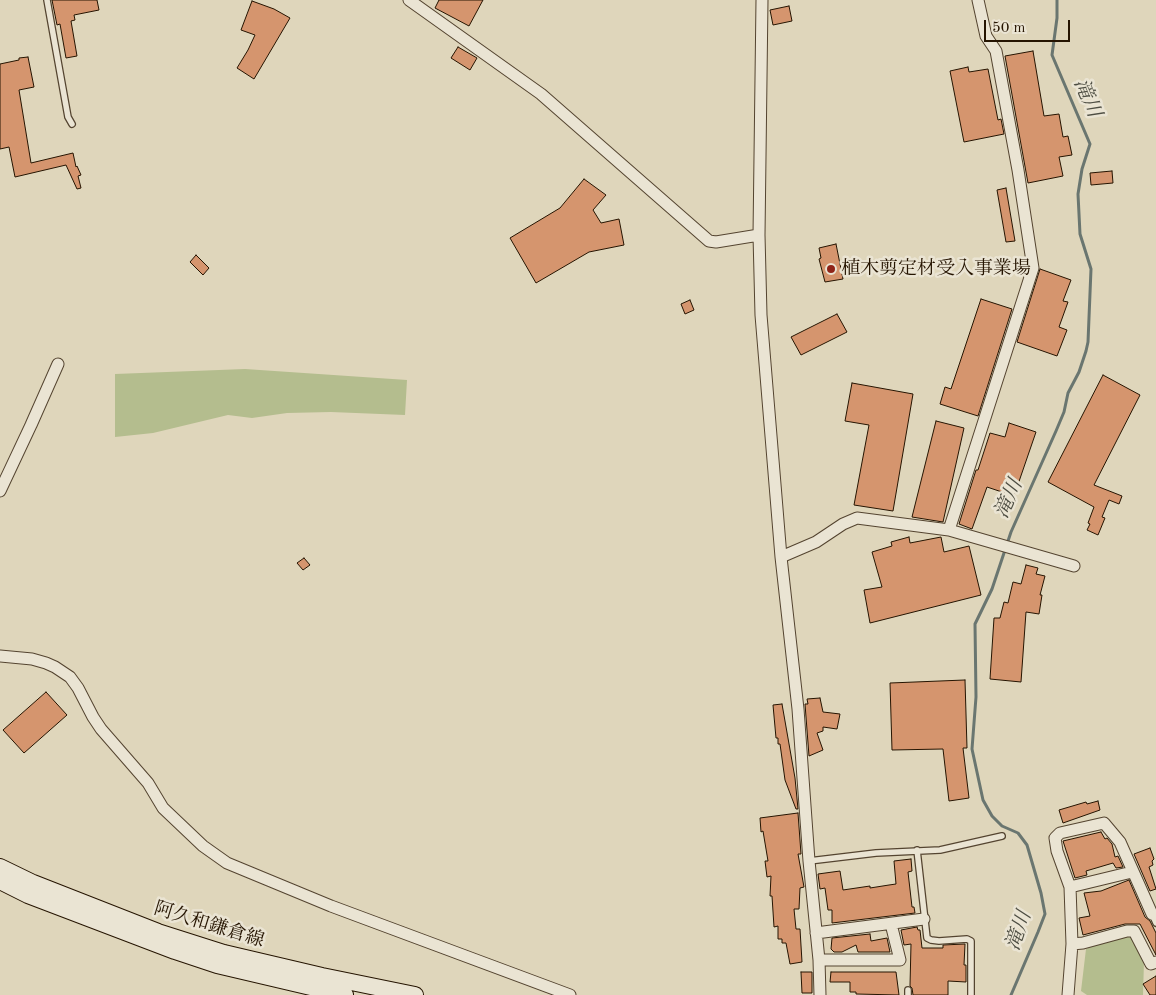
<!DOCTYPE html>
<html>
<head>
<meta charset="utf-8">
<style>
  body { margin:0 }
  #map { position:relative; width:1156px; height:995px; overflow:hidden; background:#dfd6bb; font-family:"Old Standard TT",serif }
  canvas { display:block }
  .scale { position:absolute; left:984px; top:20px; width:86px; height:22px; box-sizing:border-box; border:2px solid #251401; border-top:0; padding-left:6px; font-size:15px; line-height:18px; white-space:nowrap; color:#251401; -webkit-text-stroke:4px #eae4d3; paint-order:stroke }
</style>
</head>
<body>
<div id="map">
<canvas width="1156" height="995"></canvas>
<div class="scale">50 m</div>
</div>
<script>
const g = document.querySelector('canvas').getContext('2d');
g.lineJoin = 'round';
function fillPath(path, color) { g.fillStyle = color; g.fill(path, 'evenodd'); }
const poly = rows => new Path2D(rows.map(r => 'M' + r).join(''));
function strokePath(path, color, width, dash) { g.strokeStyle = color; g.lineWidth = width; g.lineCap = dash ? 'butt' : 'round'; g.setLineDash(dash || []); g.stroke(path); }
function label(font, color, halo, rows, align = 'center') {
  g.font = font + ' "Old Standard TT","Noto Serif JP",serif'; g.lineWidth = 5; g.setLineDash([]); g.textBaseline = 'middle'; g.strokeStyle = halo; g.fillStyle = color; for (const [text, x, y, turn = 0] of rows) {
    g.save(); g.translate(x, y); g.rotate((+turn || 0) * Math.PI / 180); g.textAlign = isNaN(turn) ? turn : align; if (halo) g.strokeText(text, 0, 0); g.fillText(text, 0, 0); g.restore();
  }
}
fillPath(poly([
  [245,369,407,380,405,415,331,412,287,413,252,418,228,415,153,433,115,437,115,374],
  [1131,936,1144,961,1143,995,1087,995,1081,991,1086,949,1107,940]
]), '#b4bd8e');
strokePath(poly([
  [1011,995,1038,932,1045,914,1041,893,1027,845,1018,833,1002,826,992,816,983,800,972,749,976,697,975,624,992,589,1011,532,1056,431,1064,412,1068,393,1079,372,1086,351,1088,342,1091,269,1080,234,1078,194,1082,169,1090,144,1052,55,1057,18,1057,0]
]), '#6a7670', 3);
const building = poly([
  [52,0,97,0,99,10,74,15,75,20,71,21,77,56,66,58,60,24,57,25,52,0],
  [439,0,483,0,469,26,435,8,439,0],
  [252,1,274,9,290,18,254,79,237,68,248,50,255,35,241,30,252,1],
  [789,6,792,21,773,25,770,10,789,6],
  [458,47,477,58,470,70,451,58,458,47],
  [1033,51,1044,116,1059,114,1063,137,1068,136,1072,155,1059,157,1063,176,1028,183,1005,56,1033,51],
  [28,57,34,87,19,90,31,163,73,153,76,167,77,166,81,175,78,176,81,188,77,189,66,165,15,177,9,147,0,149,0,64,19,60,19,58,28,57],
  [968,67,969,72,988,69,998,120,1001,119,1004,134,964,142,950,71,968,67],
  [1112,171,1113,183,1091,185,1090,173,1112,171],
  [584,179,606,195,593,210,601,223,619,219,624,245,589,252,536,283,510,238,560,208,584,179],
  [1006,188,1015,241,1006,242,997,190,1006,188],
  [836,244,843,279,825,282,819,259,821,258,819,248,836,244],
  [196,255,209,268,203,275,190,262,196,255],
  [1040,269,1071,280,1063,301,1068,302,1059,327,1067,330,1057,356,1017,342,1040,269],
  [981,299,1012,309,978,416,940,404,945,387,951,389,981,299],
  [690,300,694,310,685,314,681,304,690,300],
  [837,314,847,332,801,355,791,337,837,314],
  [1103,375,1140,395,1094,485,1122,496,1119,504,1109,500,1102,517,1105,518,1098,535,1087,530,1090,524,1088,523,1094,507,1048,482,1103,375],
  [852,383,913,394,893,511,854,505,869,425,845,421,852,383],
  [936,421,964,428,943,522,912,517,936,421],
  [1009,423,1036,432,1014,496,987,487,972,529,959,524,976,470,978,470,990,433,1005,437,1009,423],
  [909,537,910,543,941,537,944,552,969,546,981,595,870,623,864,590,882,587,872,552,892,546,891,542,909,537],
  [304,558,310,565,303,570,297,563,304,558],
  [1026,565,1038,568,1036,574,1045,576,1040,595,1042,595,1039,614,1026,612,1021,682,990,679,994,618,1000,618,1004,602,1008,603,1013,582,1021,584,1026,565],
  [965,680,967,748,963,748,969,798,949,801,943,749,892,750,890,683,965,680],
  [46,692,67,715,24,753,3,730,46,692],
  [820,698,823,712,840,714,837,729,823,727,823,731,817,733,823,750,809,756,805,704,808,704,807,699,820,698],
  [782,704,795,778,798,809,796,809,785,780,780,744,778,744,778,738,776,738,773,705,782,704],
  [1098,801,1100,810,1063,823,1059,810,1086,802,1087,804,1098,801],
  [798,813,801,854,798,854,804,887,800,888,799,909,794,909,796,929,800,929,802,962,790,964,786,943,782,943,782,939,778,939,778,926,774,927,772,896,770,896,771,876,767,877,765,861,768,861,763,831,761,832,760,818,798,813],
  [1101,832,1105,839,1107,838,1112,844,1115,857,1118,856,1123,867,1116,868,1113,863,1086,871,1087,875,1075,878,1063,841,1101,832],
  [1150,848,1154,859,1152,861,1153,865,1149,867,1156,889,1150,891,1134,854,1150,848],
  [911,859,912,871,908,872,912,907,914,907,915,913,832,923,832,910,828,910,825,888,820,889,818,874,840,871,843,890,870,886,870,888,889,885,896,884,894,861,911,859],
  [1129,880,1145,917,1150,921,1156,933,1156,955,1140,924,1125,924,1083,935,1079,918,1090,916,1084,893,1101,891,1129,880],
  [917,927,918,930,920,930,922,948,943,948,943,945,965,944,964,965,966,965,966,982,948,981,948,995,913,995,912,988,910,986,911,944,904,945,901,930,917,927],
  [870,934,871,941,887,938,890,952,858,952,856,945,842,952,834,952,831,949,832,938,870,934],
  [801,972,812,972,812,993,802,993,801,972],
  [831,972,896,972,899,995,856,994,856,992,850,992,850,982,830,982,831,972],
  [1156,976,1156,995,1150,995,1143,984,1156,976]
]);
fillPath(building, '#d5956e');
strokePath(building, '#251401', 1);
const service = poly([
  [47,0,68,117,72,124],
  [917,850,927,938,931,940,939,941,967,939,971,941,971,995],
  [809,861,876,853,940,850,1002,836],
  [1152,914,1156,923],
  [908,995,908,990]
]);
const minor = poly([
  [409,0,541,94,709,241,716,242,759,235],
  [762,0,759,235,761,315,781,557,798,709,809,861,819,960,820,995],
  [0,491,31,425,58,364],
  [949,530,1033,268,1018,170,996,51,986,36,978,0],
  [781,557,816,542,843,524,857,518,949,530,1074,566],
  [0,656,32,659,46,663,55,667,70,677,78,688,93,717,101,729,148,783,163,808,203,846,227,863,331,906,570,995],
  [1070,887,1132,872],
  [816,933,924,919],
  [1072,944,1083,943,1127,931,1134,931,1151,964,1156,962],
  [819,960,900,960,891,924],
  [1068,995,1072,944,1070,887,1057,851,1055,838,1060,833,1104,823,1120,842,1152,914]
]);
const secondary = poly([
  [0,867,33,883,158,932,224,953,322,976,415,995],
  [0,881,28,895,175,951,217,965,345,995]
]);
strokePath(service, '#544430', 8);
strokePath(minor, '#544430', 13);
strokePath(secondary, '#251401', 18);
strokePath(service, '#eae4d3', 5.5);
strokePath(minor, '#eae4d3', 11);
strokePath(secondary, '#eae4d3', 16);
for (const [x, y, r, color] of [
  [831,269,5,"#8f2418"]
]) { const dot = new Path2D(); dot.arc(x, y, r, 0, 2 * Math.PI); g.fillStyle = color; g.fill(dot); strokePath(dot, '#eae4d3', 2); }
label('19px', '#251401', '#eae4d3', [
  ["植木剪定材受入事業場",841,269]
], 'left');
label('19px', '#251401', '#eae4d3', [
  ["阿久和鎌倉線",209,925,17]
]);
label('italic 20px', '#4d4d42', '#eae4d3', [
  ["滝川",1087,98,67],
  ["滝川",1009,499,-66],
  ["滝川",1019,931,-71]
]);
</script>
</body>
</html>
